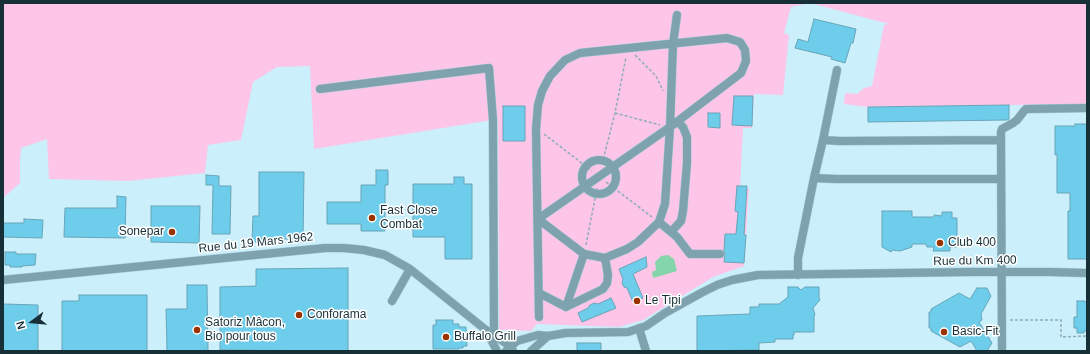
<!DOCTYPE html>
<html>
<head>
<meta charset="utf-8">
<style>
  body { margin:0 }
  #map { position:relative; width:1090px; height:354px; overflow:hidden; background:#cbeffb; font-family:Helvetica,sans-serif }
  canvas { display:block }
  .frame { position:absolute; inset:0; border:4px solid #173038; pointer-events:none }
  .north { position:absolute; left:12px; top:302px; width:40px; height:40px; -webkit-text-stroke:3px #fff; paint-order:stroke; rotate:254deg; font-size:11px; font-weight:700; line-height:16px; text-align:center; color:#173038 }
  .north::after { content:''; display:block; margin:auto; width:14px; height:18px; background:#173038; clip-path:polygon(50% 0,100% 100%,50% 72%,0 100%) }
</style>
</head>
<body>
<div id="map">
<canvas width="1090" height="354"></canvas>
<div class="frame"></div>
<div class="north">N</div>
</div>
<script>
const g = document.querySelector('canvas').getContext('2d');
g.lineJoin = 'round';
function fillPath(path, color) { g.fillStyle = color; g.fill(path, 'evenodd'); }
const poly = rows => new Path2D(rows.map(r => 'M' + r).join(''));
function strokePath(path, color, width, dash) { g.strokeStyle = color; g.lineWidth = width; g.lineCap = dash ? 'butt' : 'round'; g.setLineDash(dash || []); g.stroke(path); }
function label(font, color, halo, rows, align = 'center') {
  g.font = font + ' Helvetica,sans-serif'; g.lineWidth = 3; g.setLineDash([]); g.textBaseline = 'middle'; g.strokeStyle = halo; g.fillStyle = color; for (const [text, x, y, turn = 0] of rows) {
    g.save(); g.translate(x, y); g.rotate((+turn || 0) * Math.PI / 180); g.textAlign = isNaN(turn) ? turn : align; if (halo) g.strokeText(text, 0, 0); g.fillText(text, 0, 0); g.restore();
  }
}
fillPath(poly([
  [3,3,1087,3,1087,104,868,107,844,104,845,93,857,94,864,88,872,86,884,25,889,24,810,3,791,7,784,33,789,35,783,95,754,94,752,128,743,128,740,188,749,189,744,266,713,277,643,320,619,327,537,324,531,331,499,330,498,119,314,149,310,66,277,67,253,82,241,140,208,145,205,173,128,181,49,179,47,139,21,148,20,158,20,183,3,198]
]), '#fdc5e8');
fillPath(poly([
  [668,255,674,259,677,271,653,278,652,272,656,270,655,262,661,256]
]), '#85d5ab');
const building = poly([
  [814,19,856,29,853,43,851,43,845,63,831,59,832,57,795,48,798,39,808,42,814,19],
  [734,96,753,96,752,126,732,125,734,96],
  [1009,105,1009,119,1007,120,868,122,868,107,1009,105],
  [503,106,525,106,525,141,503,141,503,106],
  [708,113,720,113,720,128,708,127,708,113],
  [1075,124,1087,124,1087,259,1068,259,1068,211,1070,211,1070,193,1057,193,1057,154,1055,155,1055,126,1075,126,1075,124],
  [376,170,388,170,388,185,385,185,385,231,361,231,361,224,327,224,327,202,361,202,361,185,376,185,376,170],
  [259,172,304,172,303,239,261,239,261,242,252,242,253,216,259,216,259,172],
  [206,175,219,176,219,186,231,186,230,234,212,234,213,185,206,185,206,175],
  [454,177,464,177,464,184,472,184,472,259,445,259,445,237,413,237,413,184,454,184,454,177],
  [737,186,747,186,744,235,746,235,744,263,724,262,725,254,724,251,725,234,736,234,738,212,735,211,737,186],
  [117,196,126,197,125,238,64,237,65,208,117,208,117,196],
  [151,206,200,206,199,243,151,242,151,206],
  [882,211,912,211,912,217,934,217,934,215,942,216,942,212,952,212,952,218,957,218,957,247,950,247,950,251,933,251,934,247,927,247,926,244,912,244,912,247,900,251,892,250,891,252,882,247,882,211],
  [24,219,43,220,42,238,3,237,3,223,24,223,24,219],
  [5,252,16,252,16,254,36,254,35,265,22,266,22,267,10,267,10,265,5,265,5,252],
  [646,257,647,267,633,274,643,298,633,302,627,288,624,287,622,283,623,279,619,269,646,257],
  [348,268,348,351,220,350,220,287,256,286,256,269,348,268],
  [187,285,207,285,208,351,167,351,166,309,187,309,187,285],
  [788,287,798,287,801,290,805,287,819,287,819,298,820,300,813,308,815,315,814,316,814,332,794,332,794,335,793,335,793,339,775,339,775,342,759,343,759,350,697,351,697,316,750,314,750,307,759,307,759,304,779,304,788,297,788,287],
  [977,288,987,288,991,296,981,314,982,320,979,322,992,343,987,351,977,351,971,341,960,347,931,331,931,328,929,328,929,312,931,312,931,309,959,293,970,299,977,288],
  [79,295,147,295,147,351,62,351,62,301,79,301,79,295],
  [611,298,616,308,582,322,578,313,588,308,590,305,594,303,598,304,611,298],
  [1077,301,1085,301,1085,302,1087,302,1087,331,1084,331,1084,333,1077,333,1077,328,1074,328,1074,317,1077,317,1077,301],
  [3,304,38,305,38,351,3,351,3,304],
  [436,320,453,320,453,324,459,324,459,327,466,327,467,346,463,346,463,348,459,348,459,349,433,349,433,325,436,325,436,320],
  [577,343,601,343,601,351,577,351,577,343]
]);
fillPath(building, '#6ecdea');
strokePath(building, '#68a5b8', 1);
const minor = poly([
  [837,70,823,140,840,141,1001,140,1002,351],
  [320,89,489,68,493,120,494,335],
  [823,140,814,178,836,179,1001,179],
  [1001,140,1001,132,1002,129,1013,123,1017,120,1024,111,1026,109,1087,108],
  '582 177a17 17 0 1 1 34 0a17 17 0 1 1-34 0Z',
  [659,222,677,237,690,254,720,254],
  [671,232,681,221,683,211,687,163,687,137,683,127,678,122],
  [584,254,538,219,670,127,673,44,677,15],
  [798,275,798,258,814,178],
  [3,280,325,248,344,248,364,250,385,255,410,269,486,330,510,346,513,351],
  [539,293,566,307,584,254,605,258,627,249,638,242,659,222,665,204,670,127,741,73,746,61,745,50,740,42,727,38,580,53,565,60,550,76,542,91,538,105,536,129,539,317],
  [392,301,410,269],
  [566,307,603,289,607,283,608,275,605,258],
  [639,328,646,351],
  [487,332,497,351],
  [506,351,517,341,538,335,548,336,566,333,628,332,646,326,665,313,701,293,717,285,732,280,758,275,970,272,1050,272,1087,273],
  [531,351,548,336]
]);
strokePath(minor, '#a7c9d4', 9);
strokePath(poly([
  [635,55,656,76,663,91],
  [615,113,660,125],
  [544,134,592,171],
  [602,164,615,113,626,57],
  [606,182,652,217],
  [586,245,597,188],
  [1010,320,1061,320,1061,337,1087,336]
]), '#8dadb8', 1.5, [3, 2]);
strokePath(minor, '#7ea3af', 8);
for (const [x, y, r, color] of [
  [372,218,4,"#983300"],
  [172,232,4,"#983300"],
  [940,243,4,"#983300"],
  [637,301,4,"#983300"],
  [299,315,4,"#983300"],
  [197,330,4,"#983300"],
  [944,332,4,"#983300"],
  [446,337,4,"#983300"]
]) { const dot = new Path2D(); dot.arc(x, y, r, 0, 2 * Math.PI); g.fillStyle = color; g.fill(dot); strokePath(dot, '#fff', 1.5); }
label('12px', '#173038', '#fff', [
  ["Fast Close",380,211],
  ["Combat",380,225],
  ["Sonepar",164,232,"right"],
  ["Club 400",948,243],
  ["Le Tipi",645,301],
  ["Conforama",307,315],
  ["Satoriz Mâcon,",205,323],
  ["Bio pour tous",205,337],
  ["Basic-Fit",952,332],
  ["Buffalo Grill",454,337]
], 'left');
label('12px', '#173038', '#fff', [
  ["Rue du 19 Mars 1962",256,243,-6],
  ["Rue du Km 400",975,261,-1]
]);
</script>
</body>
</html>
